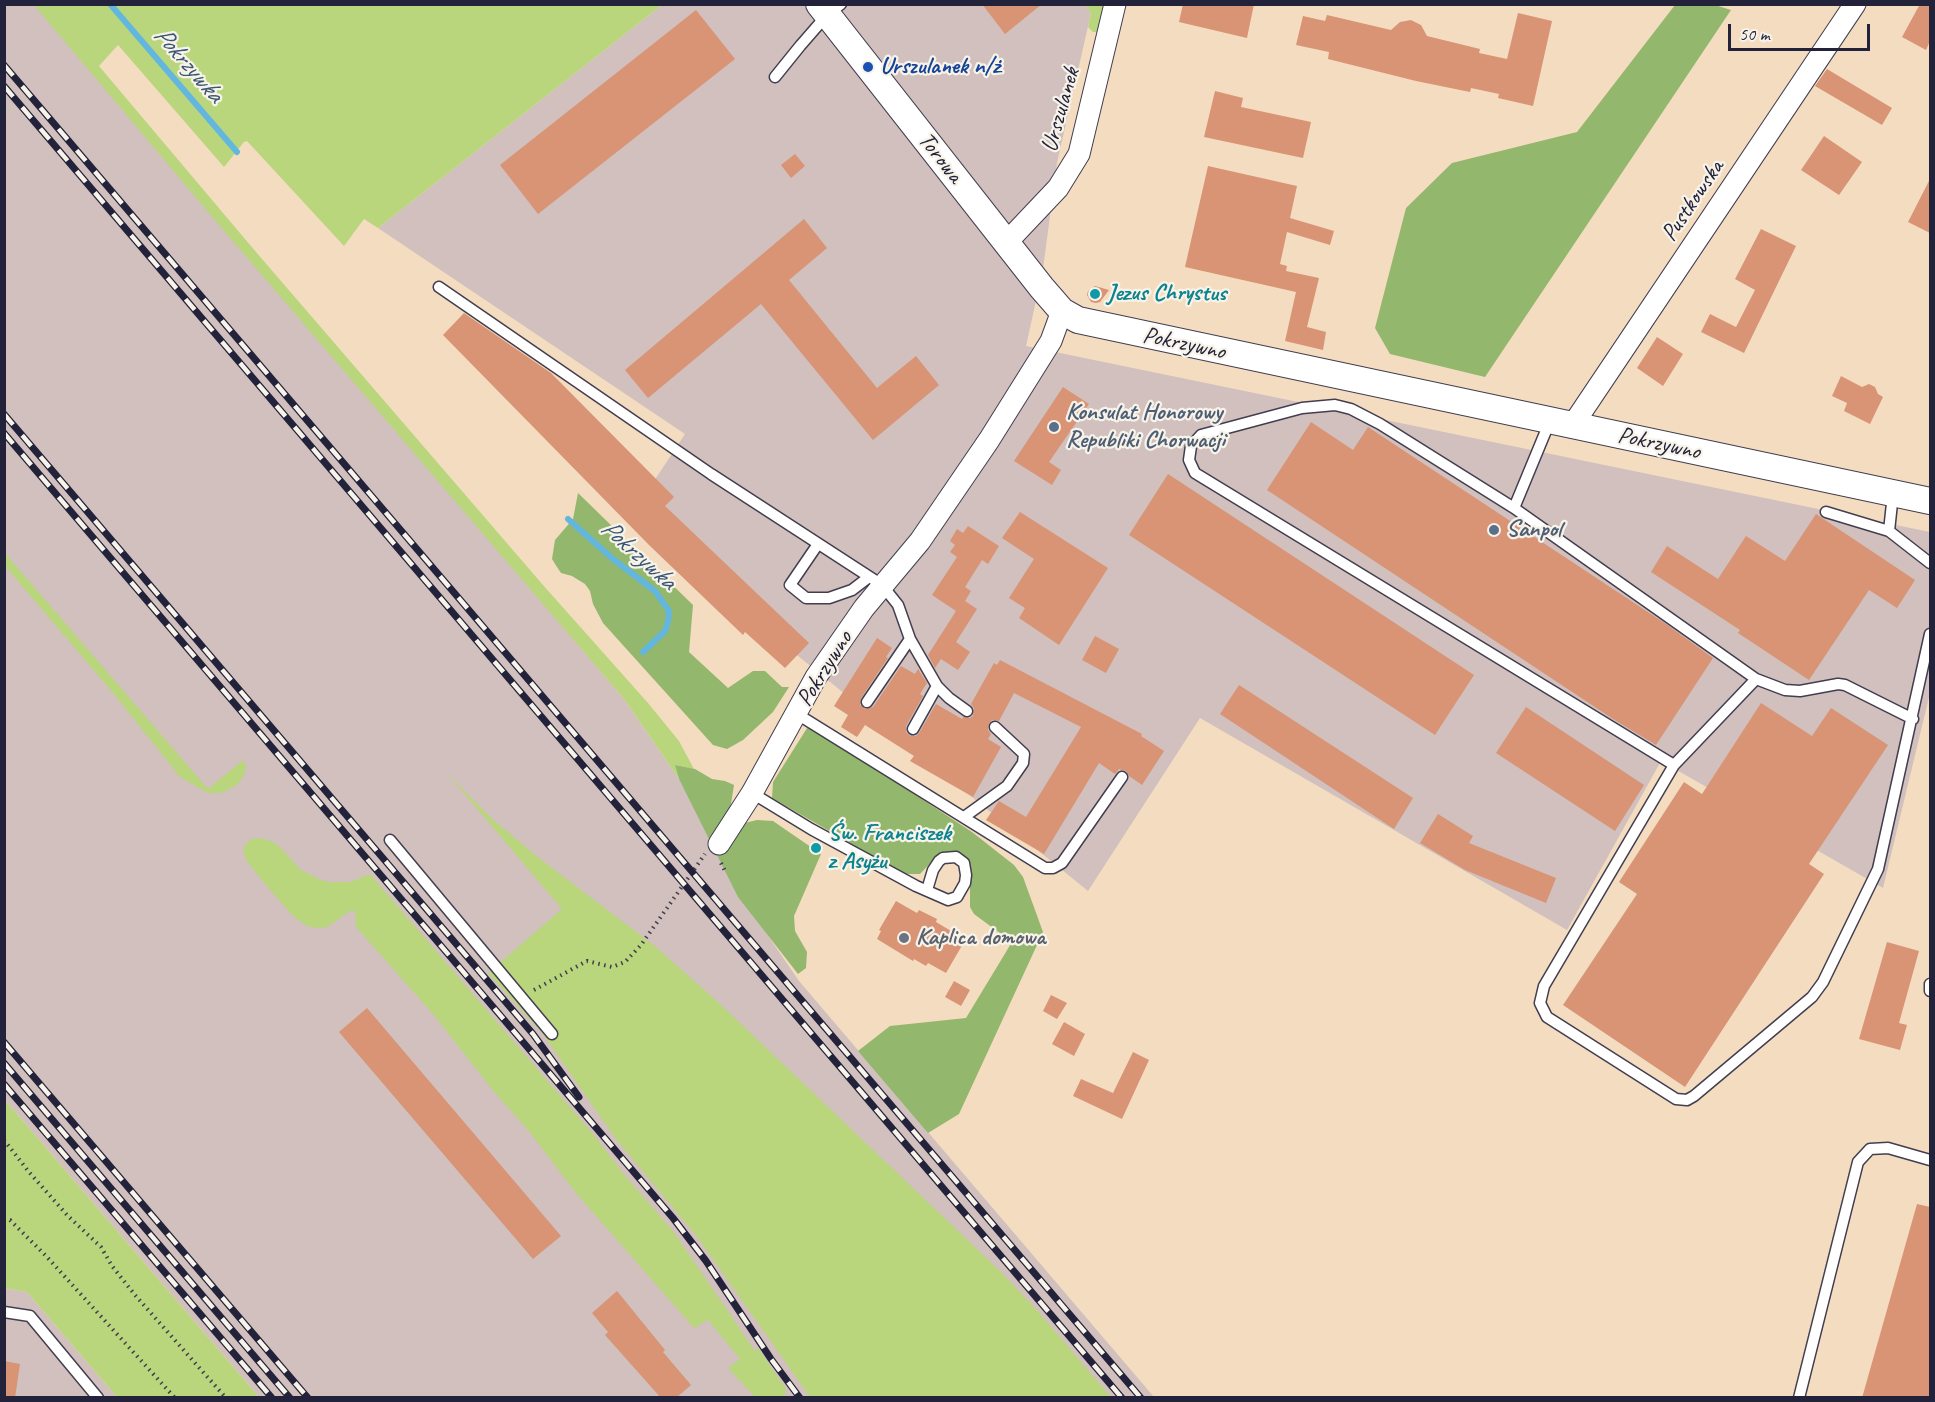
<!DOCTYPE html>
<html>
<head>
<meta charset="utf-8">
<style>
  body { margin:0 }
  #map { position:relative; width:1935px; height:1402px; overflow:hidden; background:#f4dcc0; font-family:Caveat,sans-serif }
  canvas { display:block }
  .frame { position:absolute; inset:0; border:6px solid #22223b; pointer-events:none }
  .scale { position:absolute; left:1728px; top:24px; width:142px; height:27px; box-sizing:border-box; border:3px solid #22223b; border-top:0; padding-left:8px; font-size:18px; line-height:21px; white-space:nowrap; color:#22223b; -webkit-text-stroke:4px #f7f3e8; paint-order:stroke }
</style>
</head>
<body>
<div id="map">
<canvas width="1935" height="1402"></canvas>
<div class="frame"></div>
<div class="scale">50 m</div>
</div>
<script>
const g = document.querySelector('canvas').getContext('2d');
g.lineJoin = 'round';
function fillPath(path, color) { g.fillStyle = color; g.fill(path, 'evenodd'); }
const poly = rows => new Path2D(rows.map(r => 'M' + r).join(''));
function strokePath(path, color, width, dash) { g.strokeStyle = color; g.lineWidth = width; g.lineCap = dash ? 'butt' : 'round'; g.setLineDash(dash || []); g.stroke(path); }
function label(font, color, halo, rows, align = 'center') {
  g.font = font + ' Caveat,sans-serif'; g.lineWidth = 4.5; g.setLineDash([]); g.textBaseline = 'middle'; g.strokeStyle = halo; g.fillStyle = color; for (const [text, x, y, turn = 0] of rows) {
    g.save(); g.translate(x, y); g.rotate((+turn || 0) * Math.PI / 180); g.textAlign = isNaN(turn) ? turn : align; if (halo) g.strokeText(text, 0, 0); g.fillText(text, 0, 0); g.restore();
  }
}
fillPath(poly([
  [4,5,39,5,624,699,679,779,752,912,799,981,1154,1397,259,1397,5,1100],
  [662,5,1085,5,1091,13,1057,163,1043,269,1026,346,1930,532,1930,693,1883,888,1661,761,1567,930,1200,718,1088,891,629,519,685,434,378,228],
  [5,1288,27,1292,117,1397,5,1398]
]), '#d1c0bd');
fillPath(poly([
  [34,5,662,5,378,228,364,219,344,246,247,141,244,142,224,167,118,45,99,66,256,252,543,585,648,703,679,741,694,769,675,765,679,779,624,699,208,212],
  [1085,5,1106,5,1097,32,1093,32,1088,27,1091,13],
  [4,552,208,789,243,760,246,766,245,773,238,784,222,793,208,793,180,777,113,693,5,566],
  [445,771,491,818,539,858,656,947,720,1004,1000,1271,1035,1308,1111,1397,810,1397,698,1238,616,1139,542,1033,488,973,562,909],
  [256,838,265,839,277,844,301,870,319,879,328,882,350,882,370,874,593,1134,626,1177,673,1231,755,1351,758,1348,786,1389,785,1395,787,1397,755,1397,728,1368,740,1359,708,1320,694,1328,576,1193,528,1130,495,1093,433,1014,356,927,355,911,350,911,327,927,317,928,307,926,294,917,264,883,246,860,243,848,250,840],
  [4,1100,5,1100,259,1397,117,1397,27,1292,5,1288]
]), '#bad67d');
fillPath(poly([
  [1675,5,1715,5,1731,10,1485,377,1390,354,1375,328,1406,208,1452,163,1577,132],
  [578,493,693,605,689,652,728,688,753,671,765,671,782,687,789,687,773,712,743,740,727,749,713,745,603,623,593,604,590,591,585,584,572,576,561,573,557,567,552,559,555,540,573,519],
  [809,725,972,832,1014,865,1023,877,1043,932,959,1114,928,1133,858,1051,890,1026,966,1018,1012,942,974,914,970,907,970,881,965,859,960,853,942,852,934,859,920,874,904,874,772,798,773,782],
  [675,765,695,769,712,779,725,781,734,785,730,810,741,824,757,820,773,821,821,854,794,916,795,931,807,952,806,968,798,974,738,897,679,779]
]), '#93b76c');
strokePath(poly([
  [110,4,237,152],
  [568,519,613,559,655,591,669,611,668,622,665,631,643,652]
]), '#63b7df', 6);
fillPath(poly([
  [982,4,1042,4,1005,34],
  [1183,4,1254,4,1247,38,1179,22],
  [1920,4,1930,4,1930,41,1926,50,1902,37],
  [696,10,735,59,538,214,500,165],
  [1518,13,1552,21,1533,106,1498,98,1499,94,1471,88,1470,92,1416,81,1328,59,1329,52,1296,45,1303,16,1325,21,1327,15,1391,30,1400,22,1411,20,1421,25,1427,36,1480,49,1479,53,1507,59],
  [1827,69,1892,108,1882,125,1815,86],
  [1215,91,1243,98,1241,107,1311,122,1303,158,1204,137],
  [1824,136,1862,162,1839,195,1801,170],
  [795,154,805,166,791,178,781,165],
  [1208,166,1297,186,1290,218,1334,231,1330,245,1287,232,1280,264,1287,266,1286,271,1319,278,1307,327,1326,332,1323,350,1285,341,1296,292,1185,267],
  [1930,179,1930,233,1908,222],
  [804,219,827,248,789,280,877,388,916,356,939,385,873,440,761,304,648,398,625,370],
  [1761,229,1796,246,1744,353,1701,332,1710,314,1736,327,1755,290,1735,279],
  [1095,286,1109,290,1100,302,1096,303,1091,302,1087,295,1088,291],
  [464,313,551,373,674,497,665,506,809,643,785,668,745,632,743,635,649,545,443,335],
  [1657,337,1683,354,1663,386,1637,368],
  [1841,376,1862,387,1869,384,1875,387,1878,394,1883,397,1870,424,1844,411,1847,403,1832,396],
  [1063,387,1089,404,1049,462,1061,470,1052,485,1014,461],
  [1311,422,1353,450,1368,427,1666,624,1713,658,1656,745,1613,719,1267,490],
  [1168,474,1474,675,1435,735,1129,535],
  [1020,512,1108,568,1059,645,1019,618,1025,608,1009,598,1034,559,1002,538],
  [1816,514,1915,580,1897,608,1869,590,1809,680,1738,633,1740,630,1651,572,1667,546,1718,579,1746,536,1785,561],
  [968,526,999,546,988,564,982,560,965,587,971,591,965,601,977,609,956,642,970,652,958,670,941,659,935,668,928,655,956,611,932,595,957,557,950,552,955,545,950,541,957,529,963,533],
  [1095,636,1119,649,1106,673,1082,660],
  [877,638,892,648,886,657,888,658,861,698,860,705,866,709,873,707,901,666,915,674,918,669,927,683,920,694,923,696,906,726,906,732,910,736,916,736,919,733,936,704,962,719,963,717,970,718,973,716,974,708,971,704,994,663,997,665,1000,660,1142,734,1141,736,1164,751,1142,785,1129,776,1126,771,1119,769,1115,774,1099,763,1044,854,986,820,999,801,1026,817,1081,727,1014,693,999,721,992,720,988,725,988,730,991,734,988,739,1001,747,973,797,910,761,914,756,865,725,857,737,841,727,848,715,834,706],
  [1239,685,1413,798,1394,829,1220,714],
  [1761,703,1812,736,1831,708,1888,745,1809,864,1824,874,1685,1087,1563,1005,1637,894,1619,882,1684,782,1702,794],
  [1526,707,1644,785,1615,831,1496,753],
  [1438,814,1473,836,1469,843,1556,878,1546,903,1465,870,1420,843],
  [896,901,917,913,919,910,937,919,936,922,956,934,955,936,964,942,946,973,928,963,926,966,914,959,913,961,877,939,881,931,879,930],
  [1887,942,1919,951,1899,1023,1907,1025,1900,1050,1859,1039],
  [954,981,970,990,961,1006,945,997],
  [1051,995,1067,1003,1057,1019,1043,1011],
  [367,1008,561,1236,533,1259,339,1032],
  [1064,1022,1085,1034,1074,1056,1052,1044],
  [1133,1052,1149,1060,1122,1119,1073,1096,1081,1079,1113,1093],
  [1917,1204,1930,1207,1930,1398,1862,1398],
  [617,1291,665,1350,663,1352,691,1385,676,1398,661,1398,605,1335,608,1332,592,1313],
  [4,1361,20,1364,15,1398,4,1398]
]), '#d89474');
const service = poly([
  [775,77,800,46,827,15,841,4],
  [439,287,711,474,882,585,898,605,910,639,937,686,949,698,967,711],
  [1550,421,1514,508,1380,424,1351,409,1335,405,1302,408,1201,435,1191,446,1189,460,1195,473,1674,765],
  [1893,494,1889,531,1930,563],
  [1514,508,1756,679,1674,765,1544,986,1540,1003,1547,1017,1676,1099,1687,1100,1694,1096,1812,997,1823,982,1878,869,1930,634],
  [1826,512,1889,531],
  [818,544,790,585,806,598,829,598,852,590,869,577],
  [1756,679,1785,690,1800,691,1838,684,1845,685,1913,719],
  [867,702,910,639],
  [797,714,1045,868,1053,868,1062,863,1122,777],
  [913,729,937,686],
  [752,793,811,829,916,886,948,900,957,897,965,883,966,875,964,863,956,857,943,858,939,861,933,870,927,890],
  [964,817,1007,786,1023,763,1024,754,995,727],
  [390,840,552,1034],
  [1930,984,1930,991],
  [4,1312,30,1316,98,1398],
  [1799,1398,1858,1162,1870,1149,1888,1148,1930,1160]
]);
const minor = poly([
  [1006,243,1058,188,1079,154,1115,4],
  [1572,426,1855,4],
  [719,844,752,793,816,677,864,608,920,541,989,440,1051,341,1062,311]
]);
const tertiary = poly([
  [819,4,1042,288,1062,311,1078,320,1930,501]
]);
strokePath(service, '#423e4f', 13);
strokePath(minor, '#423e4f', 23);
strokePath(tertiary, '#423e4f', 28);
strokePath(poly([
  [721,863,725,871],
  [534,990,587,961,612,967,625,962,641,945,705,854],
  [4,1140,29,1172,68,1216,101,1247,112,1266,135,1295,226,1398],
  [4,1219,10,1220,47,1257,175,1398]
]), '#423e4f', 4, [1.5, 4.5]);
strokePath(service, '#fff', 10);
strokePath(minor, '#fff', 21);
strokePath(tertiary, '#fff', 26);
const rail = poly([
  [4,65,1141,1398],
  [4,86,1122,1398],
  [4,414,533,1034,579,1097],
  [4,433,673,1218,706,1261,771,1359,800,1398],
  [4,1042,308,1398],
  [4,1063,290,1398],
  [4,1084,272,1398]
]);
strokePath(rail, '#22223b', 7);
strokePath(rail, '#f7f3e8', 4.5, [14]);
for (const [x, y, r, color] of [
  [868,67,6,"#1a4fb4"],
  [1095,294,6,"#0f9aa8"],
  [1054,427,6,"#5c6f8a"],
  [1494,530,6,"#5c6f8a"],
  [816,848,6,"#0f9aa8"],
  [904,938,6,"#6b7280"]
]) { const dot = new Path2D(); dot.arc(x, y, r, 0, 2 * Math.PI); g.fillStyle = color; g.fill(dot); strokePath(dot, '#f7f3e8', 2); }
label('bold 24px', '#164399', '#f7f3e8', [
  ["Urszulanek n/ż",880,67]
], 'left');
label('24px', '#22223b', '#f7f3e8', [
  ["Urszulanek",1061,110,-74],
  ["Torowa",940,158,52],
  ["Pustkowska",1693,201,-56],
  ["Pokrzywno",1184,344,12],
  ["Pokrzywno",1659,444,12],
  ["Pokrzywno",825,669,-58]
]);
label('bold 24px', '#0d838f', '#f7f3e8', [
  ["Jezus Chrystus",1107,294],
  ["Św. Franciszek",828,834],
  ["z Asyżu",828,862]
], 'left');
label('bold 24px', '#4e5e75', '#f7f3e8', [
  ["Konsulat Honorowy",1066,413],
  ["Republiki Chorwacji",1066,441],
  ["Sanpol",1506,530]
], 'left');
label('bold 24px', '#5b616d', '#f7f3e8', [
  ["Kaplica domowa",916,938]
], 'left');
label('italic 26px', '#395674', '#f7f3e8', [
  ["Pokrzywka",188,65,49],
  ["Pokrzywka",638,555,42]
]);
</script>
</body>
</html>
